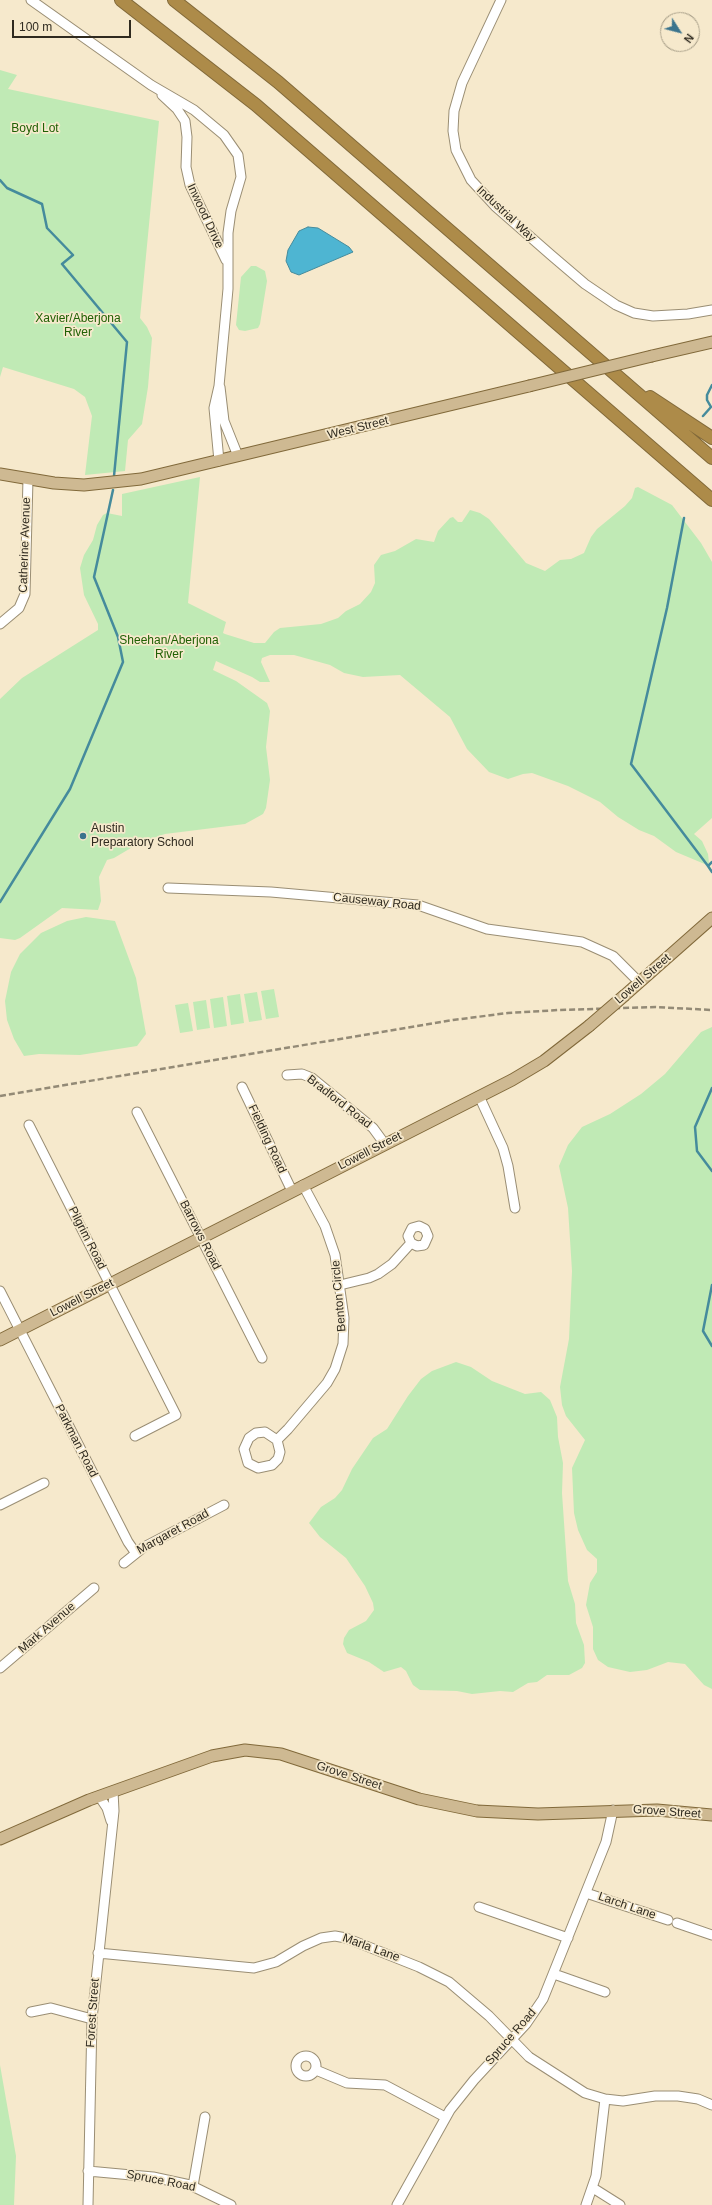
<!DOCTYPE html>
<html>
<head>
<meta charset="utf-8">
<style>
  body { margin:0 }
  #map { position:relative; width:712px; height:2205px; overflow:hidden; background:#f6e9cc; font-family:Helvetica,sans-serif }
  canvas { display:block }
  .north { position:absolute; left:660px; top:12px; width:40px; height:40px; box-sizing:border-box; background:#f6e9cc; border:1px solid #a69d87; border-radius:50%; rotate:126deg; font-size:11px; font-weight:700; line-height:16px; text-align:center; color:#2f2a1f }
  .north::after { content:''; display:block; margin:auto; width:14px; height:18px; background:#3b748d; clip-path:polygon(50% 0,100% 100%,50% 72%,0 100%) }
  .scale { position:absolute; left:12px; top:20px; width:119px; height:18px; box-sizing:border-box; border:2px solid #2f2a1f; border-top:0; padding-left:5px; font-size:12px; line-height:14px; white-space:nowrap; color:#2f2a1f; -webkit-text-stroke:3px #f6e9cc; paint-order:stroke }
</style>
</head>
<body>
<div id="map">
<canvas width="712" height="2205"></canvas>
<div class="north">N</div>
<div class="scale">100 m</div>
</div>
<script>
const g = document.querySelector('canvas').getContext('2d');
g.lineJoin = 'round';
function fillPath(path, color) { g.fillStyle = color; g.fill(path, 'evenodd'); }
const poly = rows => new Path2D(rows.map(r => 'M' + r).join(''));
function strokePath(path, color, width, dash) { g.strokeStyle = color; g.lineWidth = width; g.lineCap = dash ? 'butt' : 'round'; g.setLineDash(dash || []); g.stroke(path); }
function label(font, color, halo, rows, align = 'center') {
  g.font = font + ' Helvetica,sans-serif'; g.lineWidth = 3.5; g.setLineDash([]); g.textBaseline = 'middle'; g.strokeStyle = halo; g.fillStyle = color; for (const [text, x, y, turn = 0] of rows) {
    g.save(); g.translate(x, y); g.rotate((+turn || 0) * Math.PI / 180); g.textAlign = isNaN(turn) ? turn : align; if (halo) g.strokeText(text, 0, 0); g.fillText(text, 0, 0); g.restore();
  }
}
fillPath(poly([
  [0,70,17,75,8,89,159,121,140,318,147,327,152,338,148,387,142,424,128,440,125,471,85,475,92,416,85,397,74,389,3,367,0,377],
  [251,266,256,266,265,271,267,281,260,324,258,328,245,331,239,330,236,325,241,277],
  [200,477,188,603,226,622,223,633,225,634,254,643,265,643,274,632,280,628,321,624,338,618,346,611,360,604,371,592,375,583,374,565,381,555,395,551,416,539,434,542,438,531,450,518,453,517,458,522,462,522,470,510,480,513,489,519,526,563,545,571,560,560,571,559,584,553,591,537,597,529,625,506,632,498,635,488,638,487,672,505,701,543,712,562,712,818,694,834,702,841,708,854,709,863,707,865,676,852,654,836,639,830,618,817,600,802,568,786,532,773,523,774,508,779,489,772,467,749,450,717,400,675,363,677,344,673,330,665,294,655,270,655,262,658,261,662,270,682,260,682,252,677,216,661,213,670,236,681,267,703,270,711,266,747,270,780,266,808,263,814,245,824,165,834,141,842,114,858,107,860,99,877,101,901,98,910,62,908,20,938,15,940,0,938,0,699,22,678,98,630,98,624,84,595,80,568,84,555,93,540,97,525,103,515,107,513,122,516,122,494],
  [86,917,115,921,136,978,146,1034,137,1046,80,1055,39,1054,24,1056,14,1039,7,1020,5,1001,11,972,20,954,41,933,67,921],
  [274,989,279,1017,266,1019,261,991],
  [257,992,262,1020,249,1022,244,994],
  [240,994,244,1023,231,1025,227,996],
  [223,997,227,1026,214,1028,210,999],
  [206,1000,210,1028,197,1030,193,1002],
  [188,1003,193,1031,180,1033,175,1005],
  [712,1027,712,1689,704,1685,685,1664,668,1662,647,1670,630,1672,608,1667,598,1660,593,1649,593,1627,586,1605,590,1583,597,1572,597,1559,587,1550,578,1530,574,1513,572,1468,585,1440,566,1416,562,1405,560,1387,569,1339,572,1271,568,1208,559,1166,568,1145,582,1127,610,1114,641,1094,665,1074,701,1032],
  [456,1362,471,1367,492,1381,525,1394,541,1392,550,1400,557,1417,558,1437,563,1463,562,1493,568,1581,575,1604,576,1623,584,1645,585,1663,582,1668,569,1675,547,1675,537,1682,528,1683,513,1692,500,1691,472,1694,457,1691,420,1690,413,1685,406,1671,401,1667,384,1672,369,1662,347,1653,343,1644,344,1638,349,1630,366,1621,374,1610,373,1603,365,1586,346,1558,320,1537,309,1523,321,1507,335,1498,342,1490,352,1469,373,1438,387,1429,408,1396,421,1379,432,1371],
  [0,2065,16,2156,14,2205,0,2205]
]), '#c0eab5');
const water = poly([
  [308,227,318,228,349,247,353,252,299,275,291,272,286,261,288,250,299,231,308,227]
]);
fillPath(water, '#4eb5d2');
strokePath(water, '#458b9c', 1);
strokePath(poly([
  [0,180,7,188,42,204,47,228,73,255,62,264,127,342,114,476],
  [703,416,711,407,707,400,707,395,712,385],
  [684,518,667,608,631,764,708,866],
  [712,862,708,866,712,872],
  [0,902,70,789,123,662,118,637,94,577,113,490],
  [712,1088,695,1127,697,1151,712,1171],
  [712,1285,703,1331,712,1346]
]), '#458b9c', 2.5);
const minor = poly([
  [31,0,151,85,194,110,224,135,238,155,241,177,231,211,228,233,228,289,219,386,214,408,219,461],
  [501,0,462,83,454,111,453,131,456,150,471,180,495,206,551,255,585,284,616,305,634,313,653,316,688,314,712,310],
  [162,95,177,109,185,121,187,137,186,167,190,185,226,260],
  [220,387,224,421,238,456],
  [0,624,19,608,25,594,28,479],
  [168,888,271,892,418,905,487,929,582,942,613,956,639,982],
  [287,1075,302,1074,312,1078,373,1128,384,1143],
  [242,1087,292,1191],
  [479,1096,503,1148,508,1166,515,1208],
  [137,1112,262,1358],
  [29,1125,176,1415,135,1436],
  [340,1285,369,1278,378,1274,392,1264,411,1243,417,1246,424,1245,428,1236,425,1229,419,1226,412,1228,408,1236,411,1243],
  [0,1291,128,1542,135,1552],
  [277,1440,280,1452,278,1459,272,1465,258,1468,248,1463,244,1449,249,1438,256,1433,265,1432,277,1440,288,1429,327,1383,335,1369,343,1344,344,1318,335,1255,325,1226,303,1185],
  [0,1505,44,1483],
  [124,1563,144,1547,224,1505],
  [0,1668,94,1588],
  [99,1796,107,1808,111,1821],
  [586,1893,668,1920],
  [479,1907,568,1938],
  [677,1923,712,1935],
  [98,1953,254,1968,276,1962,303,1946,321,1938,335,1936,346,1938,419,1967,449,1982,489,2016,529,2057,585,2093,605,2099,623,2101,655,2096,678,2096,698,2099,712,2105],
  [554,1974,605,1992],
  [31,2012,51,2008,92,2019],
  '296 2066a10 10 0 1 1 20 0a10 10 0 1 1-20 0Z',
  [316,2070,347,2083,385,2085,445,2117],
  [88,2171,153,2177,190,2185,231,2205],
  [193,2186,205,2117],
  [593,2188,620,2205],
  [88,2205,92,2019,114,1811,113,1791],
  [397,2205,450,2110,474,2080,526,2024,543,1999,606,1842,613,1810],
  [586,2205,596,2176,605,2099]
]);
const major = poly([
  [652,356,712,342],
  [0,474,54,483,84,485,141,479,529,386],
  [625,995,712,918],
  [0,1340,512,1080,544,1061,589,1026],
  [0,1839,89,1800,212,1756,245,1750,281,1754,419,1799,477,1811,538,1814,657,1810,712,1815]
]);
const highway = poly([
  [121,0,256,105,712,500],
  [174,0,278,82,712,458],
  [650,397,712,438]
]);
strokePath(minor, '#9a8e74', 11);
strokePath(major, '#81693a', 13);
strokePath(highway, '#81693a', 14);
strokePath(minor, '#fff', 9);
strokePath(major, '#ceb992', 11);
strokePath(highway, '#ad8b49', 12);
strokePath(poly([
  [0,1096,453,1020,508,1013,559,1010,656,1007,712,1010]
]), '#938a76', 2.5, [6, 3]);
const majorBridge = poly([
  [529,386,652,356],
  [589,1026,625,995]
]);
strokePath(majorBridge, '#81693a', 13, []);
strokePath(majorBridge, '#ceb992', 11);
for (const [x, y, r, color] of [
  [83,836,4,"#3b748d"]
]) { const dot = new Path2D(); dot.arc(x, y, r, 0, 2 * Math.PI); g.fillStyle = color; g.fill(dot); strokePath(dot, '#f6e9cc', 1.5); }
label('12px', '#206004', '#f6e9cc', [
  ["Boyd Lot",35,129],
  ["Xavier/Aberjona",78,319],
  ["River",78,333],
  ["Sheehan/Aberjona",169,641],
  ["River",169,655]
]);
label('12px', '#2f2a1f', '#f6e9cc', [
  ["Industrial Way",506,214,43],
  ["Inwood Drive",205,216,65],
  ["West Street",358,428,-14],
  ["Catherine Avenue",25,545,-88],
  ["Causeway Road",377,902,6],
  ["Lowell Street",643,979,-41],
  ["Bradford Road",339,1102,38],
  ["Fielding Road",267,1139,65],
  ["Lowell Street",370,1151,-27],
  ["Barrows Road",200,1235,63],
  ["Pilgrim Road",87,1238,63],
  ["Benton Circle",339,1296,-95],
  ["Lowell Street",82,1298,-27],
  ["Parkman Road",76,1441,63],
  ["Margaret Road",173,1532,-29],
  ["Mark Avenue",47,1628,-41],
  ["Grove Street",349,1776,18],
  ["Grove Street",667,1812,4],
  ["Larch Lane",627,1906,19],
  ["Marla Lane",371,1948,20],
  ["Forest Street",93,2013,-86],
  ["Spruce Road",511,2037,-49],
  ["Spruce Road",161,2181,11]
]);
label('12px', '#2f2a1f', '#f6e9cc', [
  ["Austin",91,829],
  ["Preparatory School",91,843]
], 'left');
</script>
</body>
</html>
